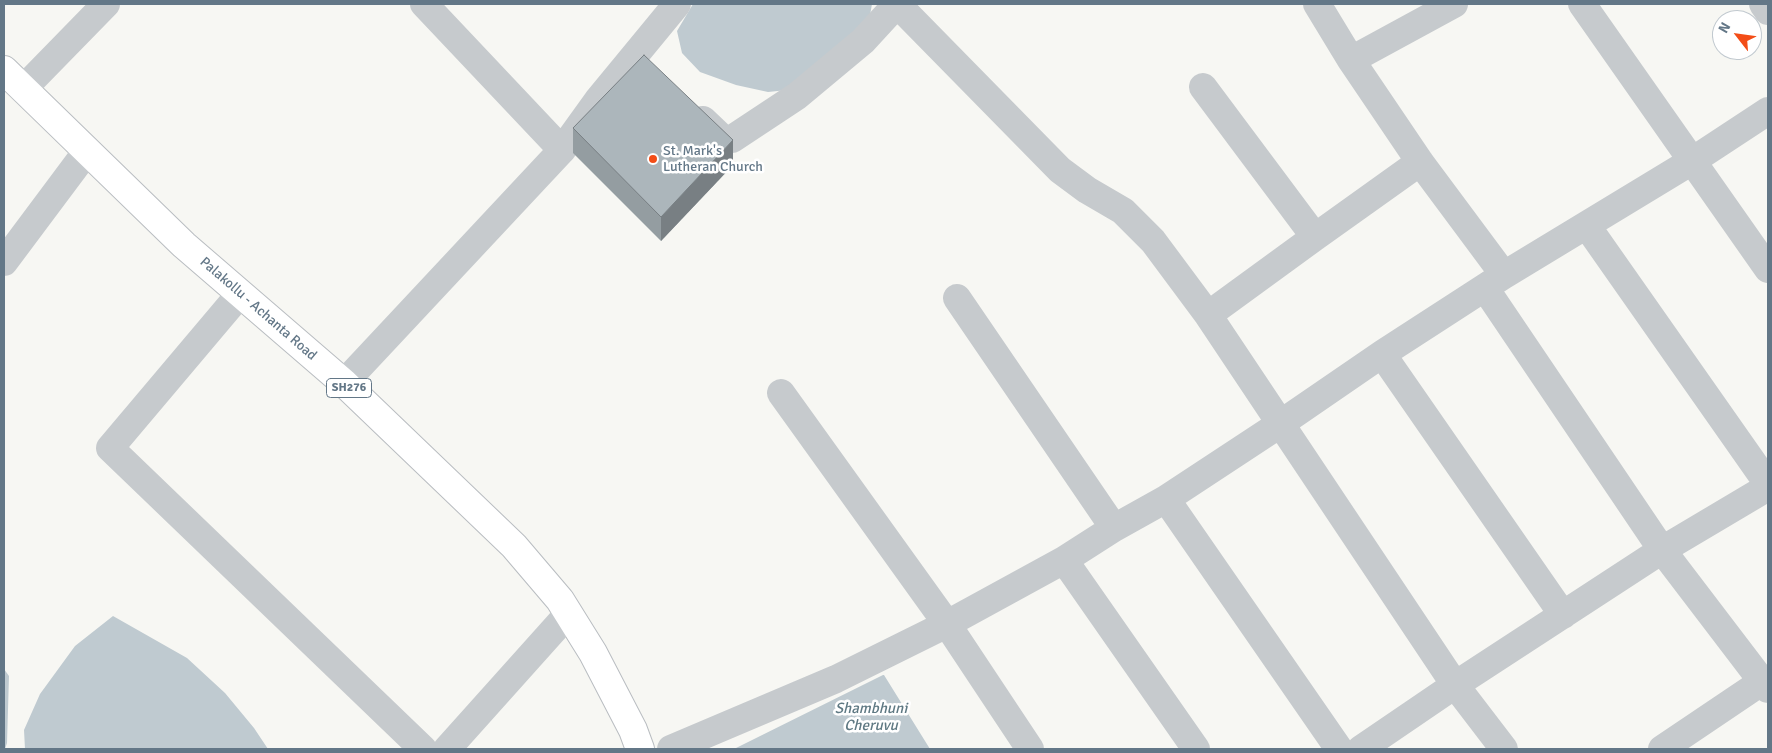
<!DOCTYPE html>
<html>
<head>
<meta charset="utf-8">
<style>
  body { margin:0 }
  #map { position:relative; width:1772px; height:753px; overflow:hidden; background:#f7f7f3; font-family:Signika,sans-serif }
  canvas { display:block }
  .frame { position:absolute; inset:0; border:5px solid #637787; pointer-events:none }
  .north { position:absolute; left:1712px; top:10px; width:50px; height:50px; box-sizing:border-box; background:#fff; border:1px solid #c1c9cf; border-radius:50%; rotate:300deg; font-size:14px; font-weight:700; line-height:20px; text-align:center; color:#637787 }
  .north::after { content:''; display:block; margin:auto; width:18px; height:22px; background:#f34d17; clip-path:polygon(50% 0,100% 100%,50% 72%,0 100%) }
</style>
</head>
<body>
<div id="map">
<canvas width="1772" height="753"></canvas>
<div class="frame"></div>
<div class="north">N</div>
</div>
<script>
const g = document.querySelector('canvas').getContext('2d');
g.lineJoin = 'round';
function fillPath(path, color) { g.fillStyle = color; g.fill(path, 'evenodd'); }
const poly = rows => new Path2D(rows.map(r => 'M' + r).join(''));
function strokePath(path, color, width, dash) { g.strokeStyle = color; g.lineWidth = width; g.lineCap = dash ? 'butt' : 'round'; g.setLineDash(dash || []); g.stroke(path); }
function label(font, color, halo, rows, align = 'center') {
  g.font = font + ' Signika,sans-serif'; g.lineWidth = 5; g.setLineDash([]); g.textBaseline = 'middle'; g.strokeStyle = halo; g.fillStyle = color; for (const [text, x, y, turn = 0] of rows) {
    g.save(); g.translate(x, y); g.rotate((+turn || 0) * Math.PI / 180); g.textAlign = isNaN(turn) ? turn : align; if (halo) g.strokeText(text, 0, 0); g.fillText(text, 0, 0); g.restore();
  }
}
fillPath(poly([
  [693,4,872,4,869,21,797,89,768,92,736,85,700,72,682,53,677,31],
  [113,616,187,658,225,693,254,728,268,749,25,749,24,730,40,694,75,646],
  [4,669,9,676,7,743,5,749,4,749],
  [884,675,930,749,734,749,883,675]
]), '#bfcad0');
const primary = poly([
  [4,70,184,245,344,383,514,546,560,600,593,653,633,730,640,749]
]);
strokePath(primary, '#b9bdc1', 30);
strokePath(poly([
  [424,4,562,150],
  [897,4,1060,170,1087,190,1123,211,1153,241,1208,315,1455,685,1504,749],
  [1317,4,1351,60,1420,162,1504,275],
  [1582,4,1768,269],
  [1763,4,1768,11],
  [1351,60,1454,4],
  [1203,87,1315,237],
  [23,89,106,4],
  [703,120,723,139,732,139,797,96,863,41,897,4],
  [1587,226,1768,484],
  [4,262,87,151],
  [1485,288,1662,550,1768,689],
  [240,294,110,448,423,749],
  [957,298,1114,528],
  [1208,315,1315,237,1420,162],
  [1382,354,1563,615],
  [344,383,562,150,598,100,677,4],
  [781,393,947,624,1030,749],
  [1166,499,1339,749],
  [1064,560,1196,749],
  [447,749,568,614],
  [671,749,836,679,947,624,1064,560,1114,528,1166,499,1280,424,1382,354,1504,275,1692,161,1768,111],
  [1361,749,1455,685,1662,550,1768,487],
  [1662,749,1763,681]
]), '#c6cacd', 28);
strokePath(primary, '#fff', 28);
fillPath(poly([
  [573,128,733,165,661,241,573,153]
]), '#949da1');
fillPath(poly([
  [733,140,733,165,661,241,661,217]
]), '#787f83');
const building = poly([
  [644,55,733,140,661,217,573,128,644,55]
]);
fillPath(building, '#acb6bb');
strokePath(building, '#787f83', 1);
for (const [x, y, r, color] of [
  [653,159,5,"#f34d17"]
]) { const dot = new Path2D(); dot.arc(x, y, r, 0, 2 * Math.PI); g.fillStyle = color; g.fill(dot); strokePath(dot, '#fff', 2); }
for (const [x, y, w] of [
  [349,388,45]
]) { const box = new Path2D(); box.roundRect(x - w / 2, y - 9.5, w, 19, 4); g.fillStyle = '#fff'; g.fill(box); strokePath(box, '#637787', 1); }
label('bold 12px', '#637787', null, [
  ["SH276",349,388]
]);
label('14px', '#637787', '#fff', [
  ["St. Mark's",663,151],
  ["Lutheran Church",663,167]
], 'left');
label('14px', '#637787', '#fff', [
  ["Palakollu - Achanta Road",258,309,41]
]);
label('italic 15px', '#5f7983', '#fff', [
  ["Shambhuni",871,709],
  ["Cheruvu",871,726]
]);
</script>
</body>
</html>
